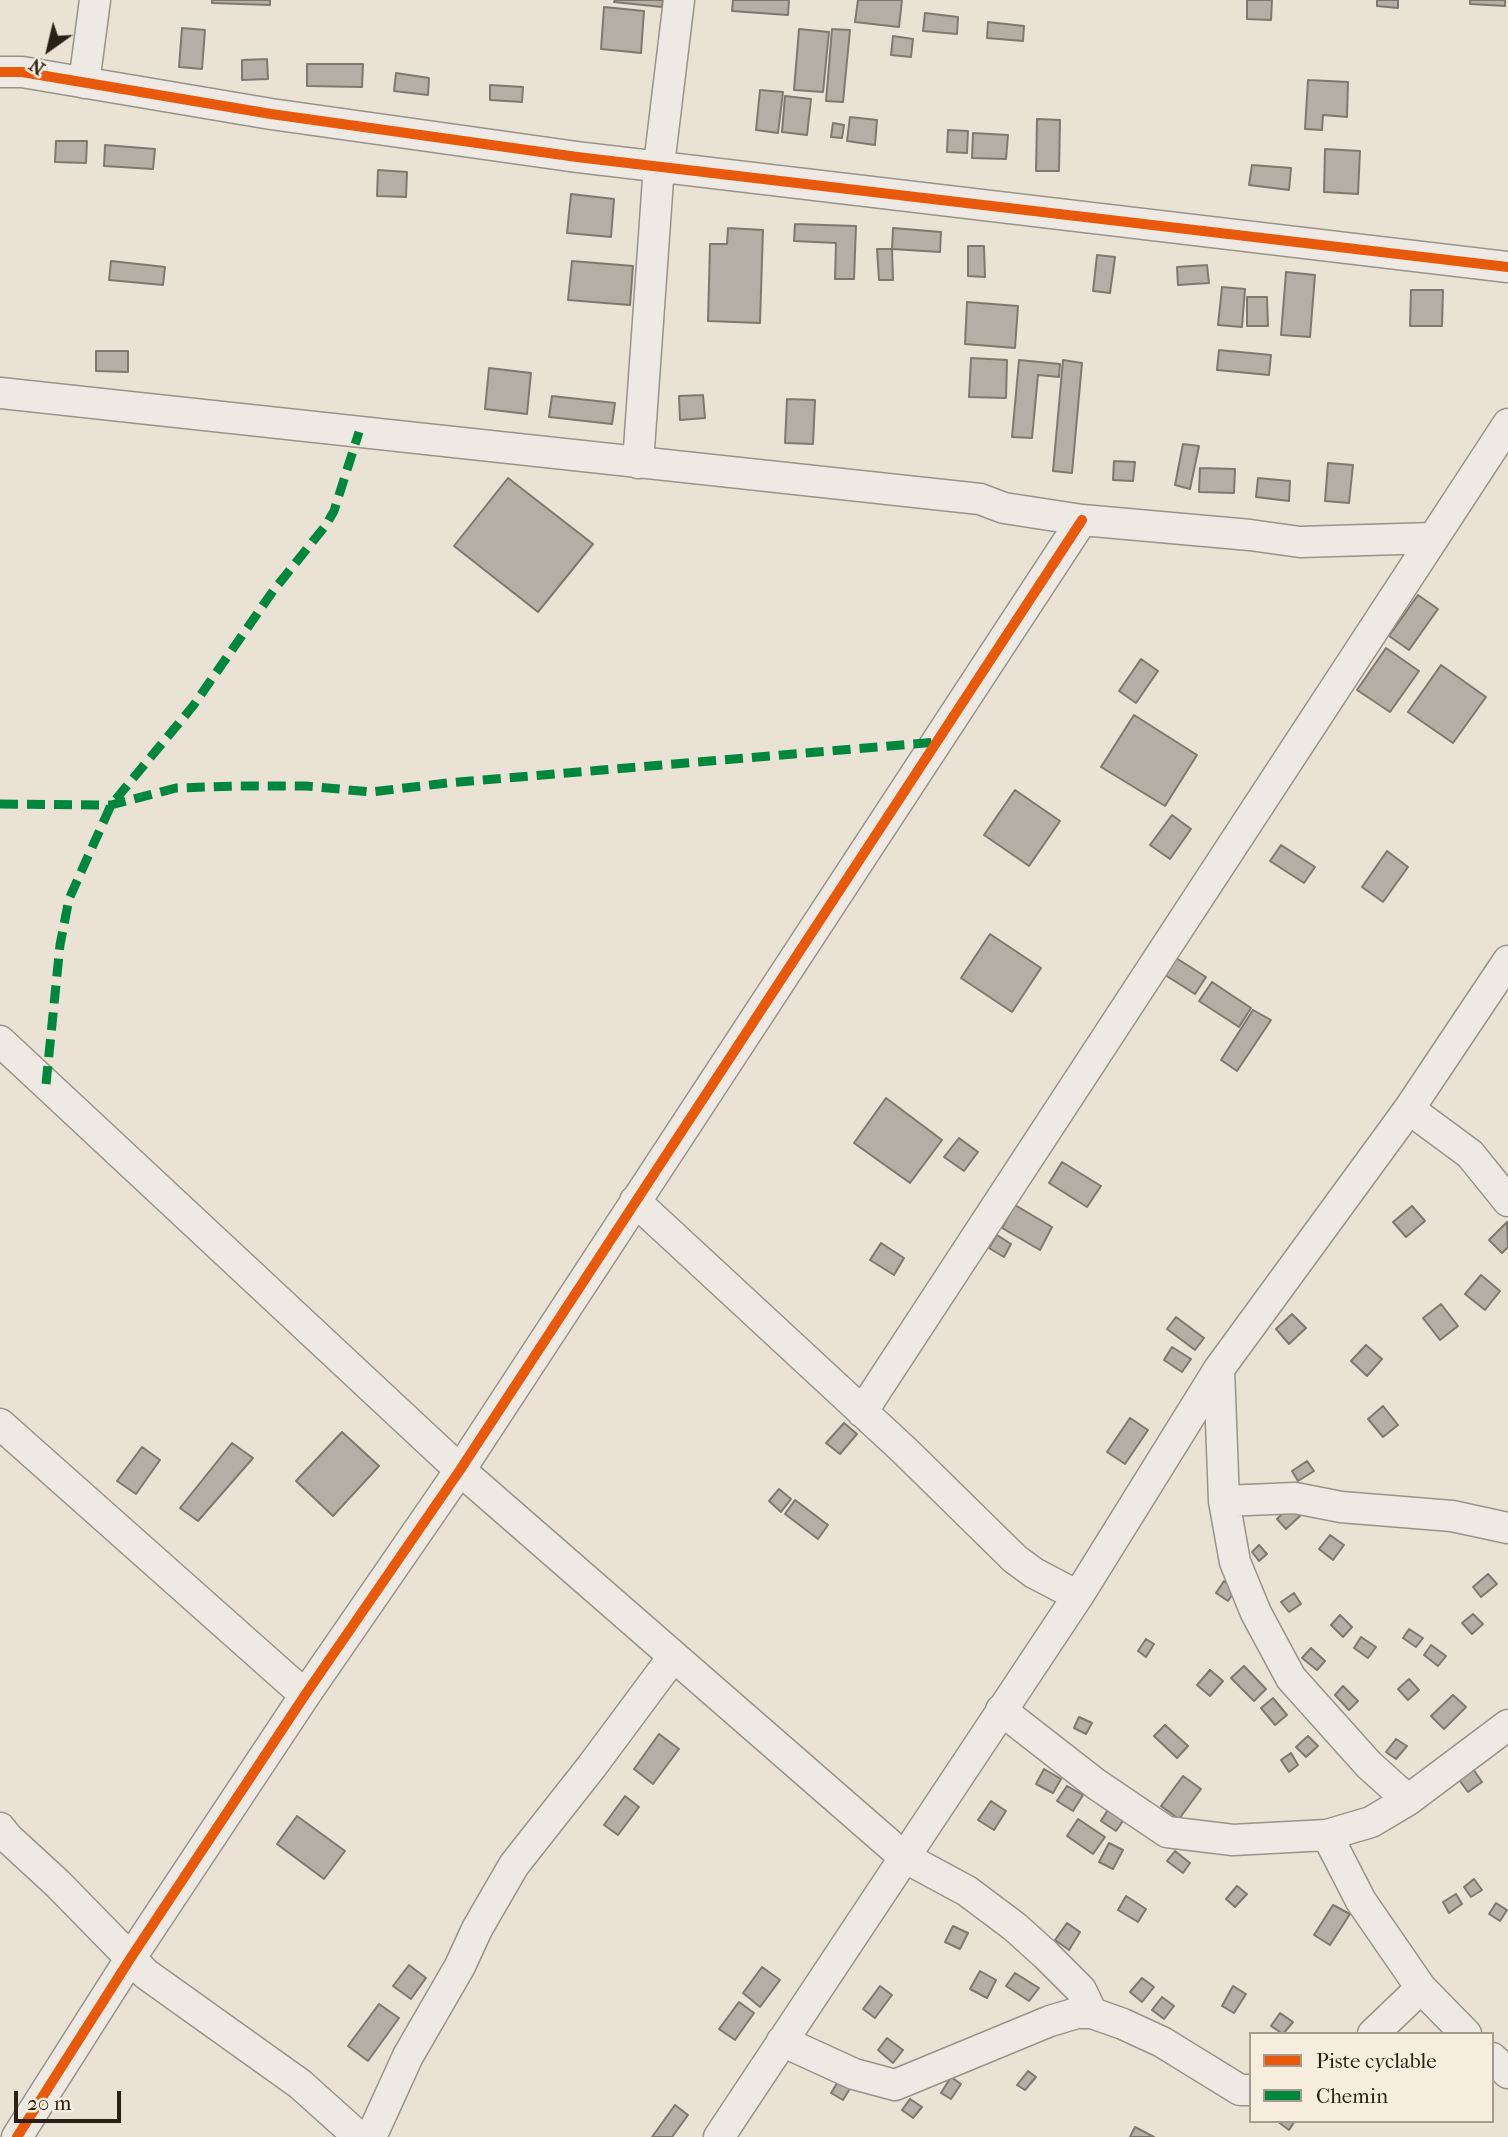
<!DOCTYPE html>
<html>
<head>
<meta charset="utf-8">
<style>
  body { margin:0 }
  #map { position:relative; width:1508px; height:2137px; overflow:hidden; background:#eae2d4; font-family:"IM FELL French Canon",serif }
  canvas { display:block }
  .legend { position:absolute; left:1249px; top:2032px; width:245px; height:91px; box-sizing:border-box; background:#f7edde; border:2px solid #a69b8e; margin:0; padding:9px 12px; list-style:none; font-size:21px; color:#2c1f17 }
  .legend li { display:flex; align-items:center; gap:14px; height:35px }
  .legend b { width:35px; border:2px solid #a69b8e }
  .north { position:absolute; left:14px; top:14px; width:70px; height:70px; -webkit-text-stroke:5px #f7edde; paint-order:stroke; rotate:214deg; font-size:19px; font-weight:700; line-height:28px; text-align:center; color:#2c1f17 }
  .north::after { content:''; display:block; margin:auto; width:24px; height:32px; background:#2c1f17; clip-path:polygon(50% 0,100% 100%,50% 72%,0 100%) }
  .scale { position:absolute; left:14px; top:2091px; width:107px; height:32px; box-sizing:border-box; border:4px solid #2c1f17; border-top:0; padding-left:9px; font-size:21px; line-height:24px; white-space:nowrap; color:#2c1f17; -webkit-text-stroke:5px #f7edde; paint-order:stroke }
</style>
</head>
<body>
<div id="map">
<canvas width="1508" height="2137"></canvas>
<ul class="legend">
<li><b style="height:9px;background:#e8590c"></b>Piste cyclable</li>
<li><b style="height:9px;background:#00873e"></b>Chemin</li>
</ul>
<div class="north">N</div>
<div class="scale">20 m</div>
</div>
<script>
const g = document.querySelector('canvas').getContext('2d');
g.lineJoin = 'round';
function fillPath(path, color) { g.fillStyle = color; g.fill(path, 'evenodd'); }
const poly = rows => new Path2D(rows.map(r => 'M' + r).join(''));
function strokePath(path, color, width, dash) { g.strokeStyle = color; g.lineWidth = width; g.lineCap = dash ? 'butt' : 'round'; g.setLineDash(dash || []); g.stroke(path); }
const building = poly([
  [212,0,270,0,270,5,212,3,212,0],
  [615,0,663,0,662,7,614,2,615,0],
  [733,0,789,0,788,15,732,11,733,0],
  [858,0,902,0,899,27,855,22,858,0],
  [1247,0,1272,0,1271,20,1247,19,1247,0],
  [1377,0,1398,0,1398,8,1377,6,1377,0],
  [1470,0,1505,0,1505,6,1470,4,1470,0],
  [604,7,644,11,641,53,601,49,604,7],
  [925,13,958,17,957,34,923,31,925,13],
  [988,22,1024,26,1023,41,987,38,988,22],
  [182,28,205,30,202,69,179,67,182,28],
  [799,29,829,32,823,92,794,90,799,29],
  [832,29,850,30,843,102,826,101,832,29],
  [893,36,913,39,911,57,891,55,893,36],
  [267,59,268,79,242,80,242,60,267,59],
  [307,64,363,64,362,87,307,86,307,64],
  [396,73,429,78,428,95,394,91,396,73],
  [1308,80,1348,82,1347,117,1323,115,1322,130,1305,129,1308,80],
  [490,85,523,87,522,102,490,100,490,85],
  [760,90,783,92,778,133,756,130,760,90],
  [785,96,811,99,807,135,782,132,785,96],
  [850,117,877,120,875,145,847,141,850,117],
  [1037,119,1060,120,1059,171,1036,171,1037,119],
  [833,123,844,125,842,138,831,137,833,123],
  [948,130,968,131,967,153,947,152,948,130],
  [973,133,1008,135,1006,159,972,158,973,133],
  [56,141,87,141,86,163,55,162,56,141],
  [105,145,155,149,153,169,104,166,105,145],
  [1325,149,1360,151,1358,194,1324,192,1325,149],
  [1252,165,1291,168,1289,190,1249,185,1252,165],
  [378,170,407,172,406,197,377,196,378,170],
  [571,194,614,199,611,237,567,233,571,194],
  [795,224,856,226,854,279,835,279,836,243,794,241,795,224],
  [728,228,763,230,760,323,708,321,710,244,727,244,728,228],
  [893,228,941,232,940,252,892,249,893,228],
  [968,246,984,246,985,277,968,276,968,246],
  [877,249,892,249,893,280,879,280,877,249],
  [1097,255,1115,257,1110,293,1093,291,1097,255],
  [111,261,165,267,163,285,109,280,111,261],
  [572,261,633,266,630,305,568,300,572,261],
  [1207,265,1209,283,1178,285,1177,267,1207,265],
  [1286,272,1315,275,1310,337,1281,335,1286,272],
  [1222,287,1245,289,1242,327,1218,325,1222,287],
  [1411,290,1443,290,1442,326,1410,326,1411,290],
  [1247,297,1267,297,1268,326,1247,326,1247,297],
  [967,302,1018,306,1015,348,965,344,967,302],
  [1219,350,1271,355,1269,375,1217,370,1219,350],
  [96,351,128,351,128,372,96,371,96,351],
  [971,358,1007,360,1006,398,969,397,971,358],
  [1019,360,1060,364,1059,377,1038,375,1032,438,1012,437,1019,360],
  [1063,360,1082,363,1072,473,1053,471,1063,360],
  [489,368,531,373,527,414,485,409,489,368],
  [703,395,705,418,680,420,679,396,703,395],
  [552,396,615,403,612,424,549,417,552,396],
  [787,399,815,400,813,444,785,443,787,399],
  [1183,444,1199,446,1190,489,1175,485,1183,444],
  [1114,461,1135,462,1133,481,1113,480,1114,461],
  [1328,463,1353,465,1349,503,1325,501,1328,463],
  [1200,468,1235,469,1234,493,1199,492,1200,468],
  [508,478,593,544,538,612,454,546,508,478],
  [1258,478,1290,481,1289,501,1256,497,1258,478],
  [1418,595,1438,609,1409,650,1389,636,1418,595],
  [1386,648,1419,671,1390,712,1357,690,1386,648],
  [1141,659,1158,671,1136,703,1119,691,1141,659],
  [1441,665,1486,697,1453,743,1408,712,1441,665],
  [1134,715,1197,755,1165,806,1101,767,1134,715],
  [1015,790,1060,821,1029,866,984,835,1015,790],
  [1172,815,1191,829,1170,859,1150,845,1172,815],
  [1281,845,1315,867,1304,883,1270,861,1281,845],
  [1387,851,1408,867,1383,902,1362,887,1387,851],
  [990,934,1041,968,1012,1012,961,978,990,934],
  [1173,956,1206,977,1195,994,1162,973,1173,956],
  [1212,982,1251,1008,1239,1027,1199,1001,1212,982],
  [1253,1010,1271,1020,1237,1071,1221,1060,1253,1010],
  [886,1098,942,1140,910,1183,854,1143,886,1098],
  [959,1138,978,1152,964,1171,944,1157,959,1138],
  [1062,1162,1101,1186,1087,1207,1049,1183,1062,1162],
  [1015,1205,1052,1227,1040,1250,1002,1228,1015,1205],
  [1412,1206,1425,1221,1406,1237,1393,1222,1412,1206],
  [1507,1222,1508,1247,1502,1253,1489,1240,1507,1222],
  [997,1235,1011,1244,1004,1257,989,1248,997,1235],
  [881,1243,904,1258,894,1275,870,1260,881,1243],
  [1481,1275,1500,1291,1485,1310,1465,1294,1481,1275],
  [1441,1304,1458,1326,1440,1340,1423,1318,1441,1304],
  [1292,1314,1306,1328,1289,1344,1276,1329,1292,1314],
  [1176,1317,1204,1338,1195,1350,1167,1329,1176,1317],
  [1366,1345,1382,1359,1367,1376,1351,1361,1366,1345],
  [1172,1347,1191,1359,1182,1372,1164,1360,1172,1347],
  [1383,1406,1398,1425,1383,1437,1368,1419,1383,1406],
  [1130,1418,1148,1430,1125,1464,1107,1452,1130,1418],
  [844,1423,857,1434,840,1454,826,1443,844,1423],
  [342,1432,379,1466,333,1516,296,1481,342,1432],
  [232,1443,253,1458,198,1521,180,1508,232,1443],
  [142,1447,160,1460,136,1494,117,1481,142,1447],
  [1307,1461,1314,1471,1298,1481,1292,1471,1307,1461],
  [779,1489,791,1499,781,1512,769,1501,779,1489],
  [795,1500,828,1525,818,1539,785,1514,795,1500],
  [1290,1506,1300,1516,1286,1529,1277,1519,1290,1506],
  [1330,1535,1344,1545,1333,1560,1319,1549,1330,1535],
  [1259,1545,1267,1554,1259,1561,1252,1552,1259,1545],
  [1488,1574,1497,1584,1481,1597,1473,1587,1488,1574],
  [1224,1581,1236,1589,1228,1601,1216,1593,1224,1581],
  [1294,1593,1301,1604,1289,1612,1281,1602,1294,1593],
  [1473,1614,1483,1624,1472,1634,1462,1623,1473,1614],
  [1340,1615,1352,1627,1343,1637,1331,1625,1340,1615],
  [1409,1629,1423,1638,1416,1647,1403,1638,1409,1629],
  [1361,1637,1376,1647,1368,1658,1354,1648,1361,1637],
  [1146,1639,1154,1644,1146,1657,1138,1651,1146,1639],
  [1431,1645,1446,1656,1438,1666,1424,1655,1431,1645],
  [1311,1648,1325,1661,1317,1670,1302,1658,1311,1648],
  [1244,1666,1266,1689,1254,1701,1231,1678,1244,1666],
  [1210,1670,1223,1681,1210,1696,1197,1685,1210,1670],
  [1409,1679,1419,1690,1408,1700,1398,1689,1409,1679],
  [1343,1686,1358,1701,1349,1710,1335,1695,1343,1686],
  [1453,1695,1466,1707,1444,1729,1431,1716,1453,1695],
  [1273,1698,1287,1715,1275,1725,1261,1708,1273,1698],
  [1079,1717,1092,1723,1086,1734,1074,1728,1079,1717],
  [1165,1725,1188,1746,1177,1758,1154,1736,1165,1725],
  [659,1734,679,1749,653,1784,634,1769,659,1734],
  [1308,1736,1318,1746,1306,1757,1296,1747,1308,1736],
  [1396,1739,1407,1746,1396,1759,1386,1752,1396,1739],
  [1291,1753,1298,1765,1289,1772,1281,1760,1291,1753],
  [1471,1766,1482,1782,1468,1792,1457,1777,1471,1766],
  [1044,1769,1061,1779,1053,1793,1036,1784,1044,1769],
  [1183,1776,1201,1789,1179,1819,1161,1806,1183,1776],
  [1067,1786,1083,1795,1073,1811,1057,1801,1067,1786],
  [625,1796,639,1807,618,1835,604,1825,625,1796],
  [991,1801,1006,1811,994,1830,978,1820,991,1801],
  [1109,1808,1125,1818,1116,1831,1101,1821,1109,1808],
  [297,1816,345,1851,324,1879,277,1844,297,1816],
  [1078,1819,1105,1837,1093,1854,1067,1836,1078,1819],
  [1109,1843,1123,1850,1113,1869,1099,1862,1109,1843],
  [1175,1851,1190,1863,1183,1873,1167,1861,1175,1851],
  [1474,1879,1482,1890,1471,1897,1464,1887,1474,1879],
  [1237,1886,1247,1894,1235,1907,1226,1899,1237,1886],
  [1456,1894,1462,1904,1449,1913,1443,1902,1456,1894],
  [1126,1896,1146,1909,1138,1922,1118,1910,1126,1896],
  [1496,1903,1507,1910,1500,1921,1489,1914,1496,1903],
  [1333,1905,1350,1914,1330,1945,1314,1935,1333,1905],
  [1067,1923,1080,1932,1069,1950,1055,1940,1067,1923],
  [953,1926,968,1933,960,1949,945,1942,953,1926],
  [409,1965,426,1978,411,1999,393,1986,409,1965],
  [762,1967,780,1980,760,2007,743,1993,762,1967],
  [980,1971,996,1980,987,1998,970,1989,980,1971],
  [1015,1973,1039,1988,1029,2001,1006,1986,1015,1973],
  [1142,1978,1154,1987,1142,2002,1130,1992,1142,1978],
  [880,1986,892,1995,875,2018,863,2009,880,1986],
  [1233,1986,1246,1994,1234,2013,1222,2006,1233,1986],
  [1162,1997,1174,2006,1164,2019,1152,2010,1162,1997],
  [739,2002,754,2013,735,2040,719,2029,739,2002],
  [379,2004,399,2018,368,2061,348,2046,379,2004],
  [1280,2013,1293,2022,1283,2034,1271,2026,1280,2013],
  [887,2038,903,2050,893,2063,878,2050,887,2038],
  [1028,2071,1036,2077,1025,2090,1017,2085,1028,2071],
  [951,2077,961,2084,951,2099,941,2093,951,2077],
  [839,2080,851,2087,843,2100,831,2093,839,2080],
  [910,2099,922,2107,913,2118,902,2110,910,2099],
  [675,2105,688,2115,672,2137,652,2137,675,2105],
  [1277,2121,1295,2121,1289,2130,1277,2121],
  [1135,2127,1154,2137,1130,2137,1135,2127]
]);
fillPath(building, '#b5aea5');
strokePath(building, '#7e7870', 2);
const street = poly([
  [0,72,22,72,271,114,577,157,1508,267],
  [84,83,95,0],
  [0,393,980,499,1004,508,1082,520,1250,535,1300,542,1433,538],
  [638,463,659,165,679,0],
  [0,1041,460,1470,904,1857,967,1891,1015,1927,1046,1955,1081,1990,1092,2013],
  [1409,1109,1470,1154,1508,1201],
  [635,1201,905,1451,1015,1559,1034,1573,1078,1596],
  [1219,1369,1224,1501,1235,1562,1256,1613,1291,1678,1369,1765,1408,1800],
  [862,1412,1508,424],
  [0,1424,305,1695],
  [1224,1501,1295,1498,1341,1507,1452,1516,1508,1528],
  [1001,1710,1096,1784,1167,1832,1233,1840,1327,1835,1371,1822,1408,1800,1508,1725],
  [0,1828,8,1838,58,1884,146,1974,300,2084,359,2137],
  [1327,1835,1361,1901,1421,1988,1466,2034],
  [1373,2034,1421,1988],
  [782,2041,854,2074,895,2085,1050,2021,1077,2013,1092,2013,1123,2024,1162,2042,1240,2090,1251,2090],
  [1492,2058,1508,2073],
  [17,2137,130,1959,305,1695,460,1470,1082,520],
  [371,2137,408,2056,460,1966,477,1929,514,1865,592,1766,673,1657],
  [719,2137,1078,1596,1219,1369,1409,1109,1508,961]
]);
strokePath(street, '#999289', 33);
strokePath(street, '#eeeae3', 30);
strokePath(poly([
  [0,804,111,805,176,788,236,786,306,786,371,792,447,783,936,742],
  [46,1084,60,945,69,899,111,805,193,706,273,591,326,525,334,511,359,432]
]), '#00873e', 9, [18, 9]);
strokePath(poly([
  [0,72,22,72,271,114,577,157,1508,267],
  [17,2137,130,1959,305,1695,460,1470,1082,520]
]), '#e8590c', 10);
</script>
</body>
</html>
